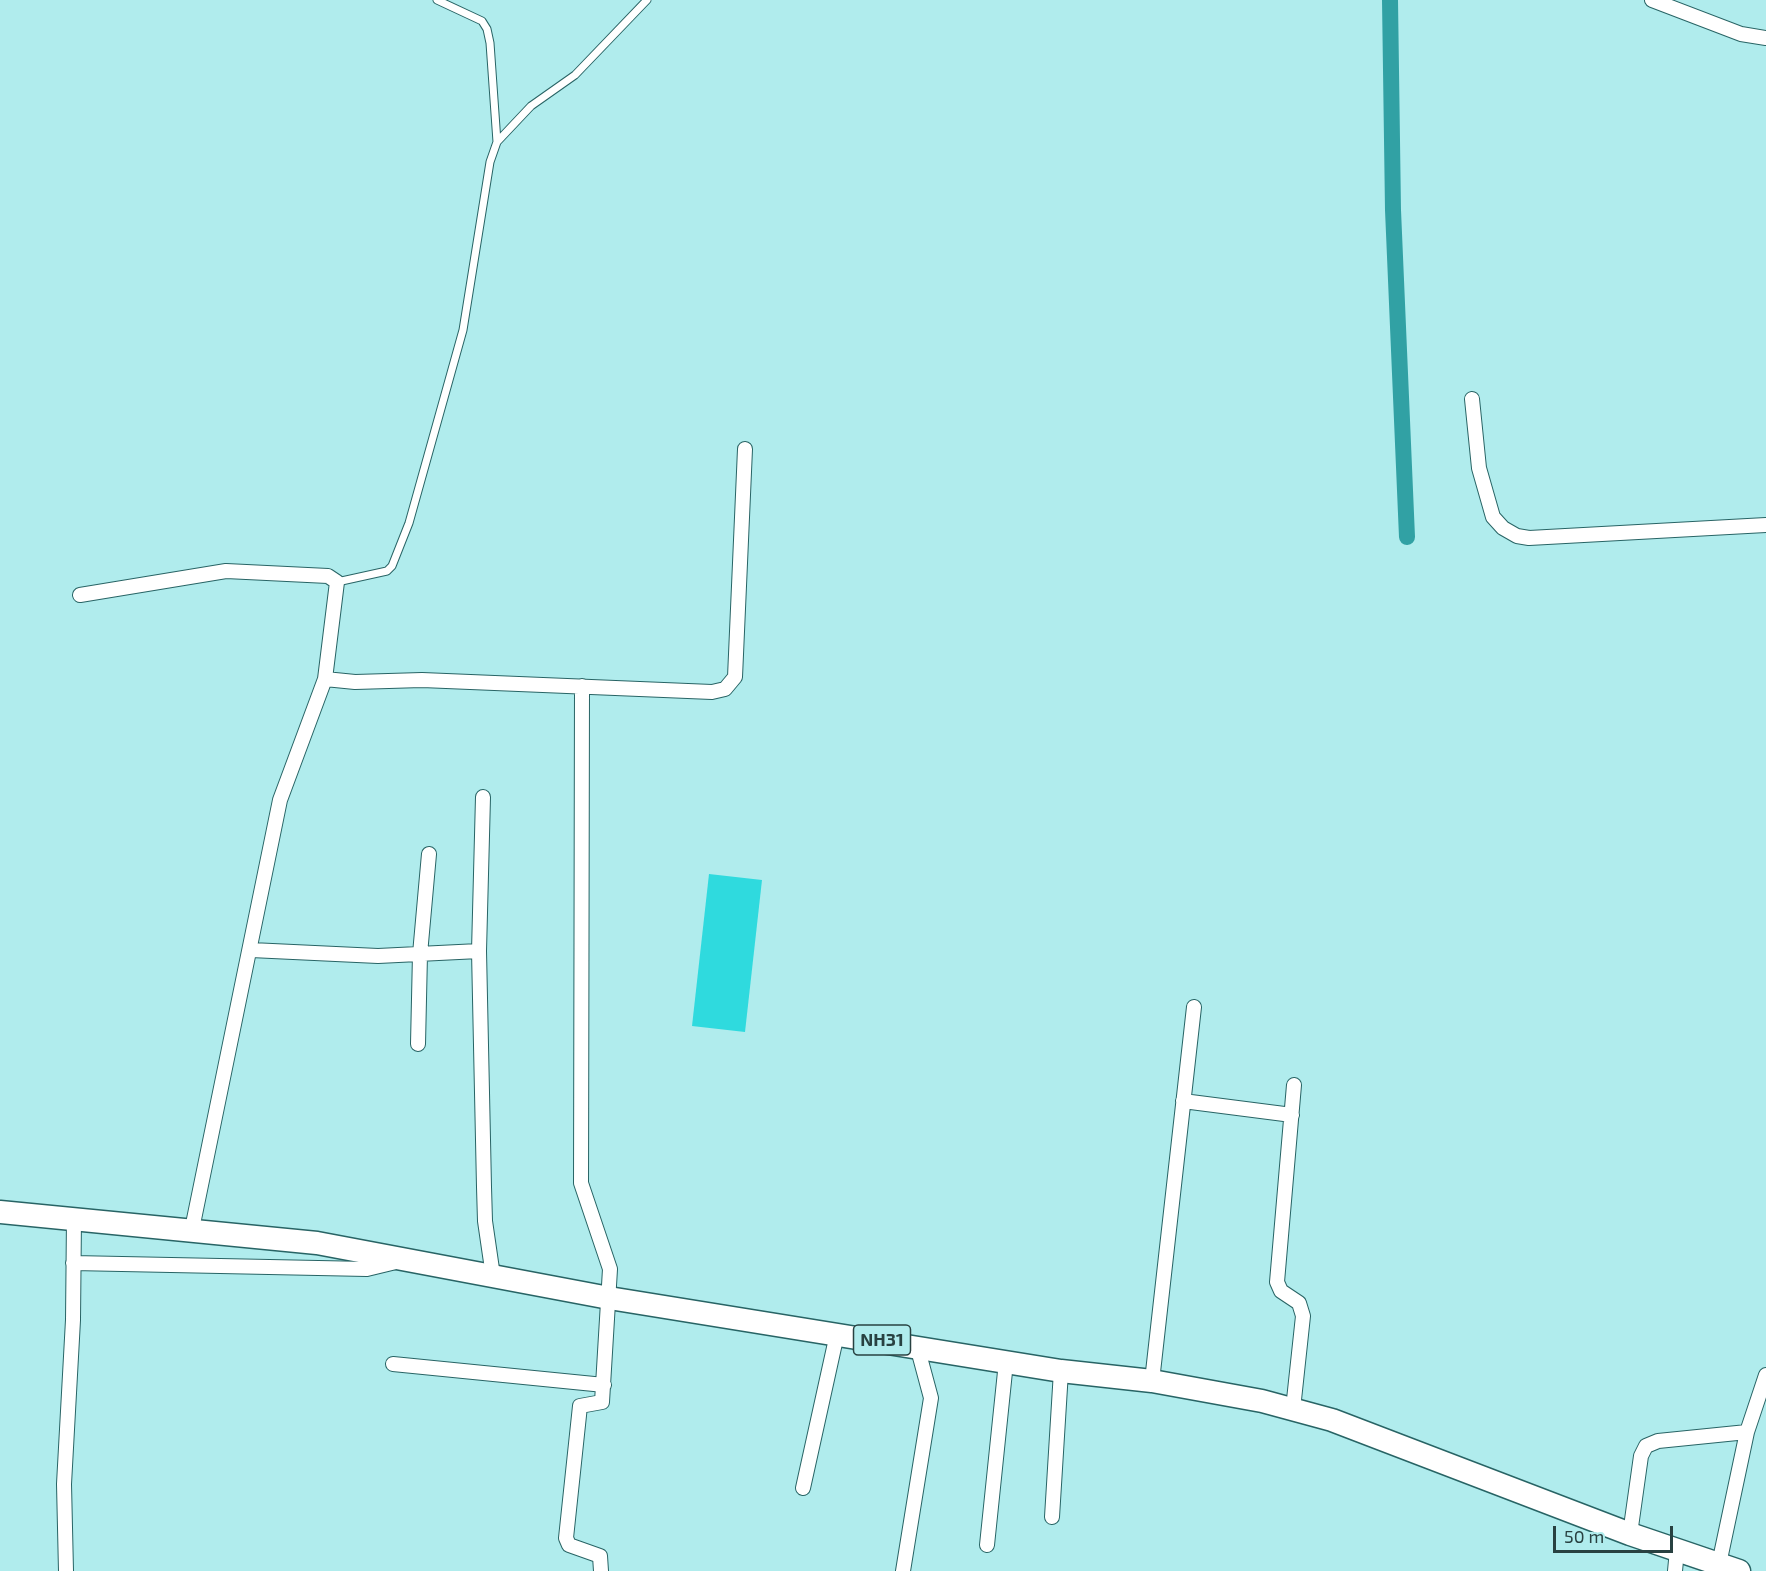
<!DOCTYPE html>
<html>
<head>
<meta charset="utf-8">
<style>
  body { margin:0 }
  #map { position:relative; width:1766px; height:1571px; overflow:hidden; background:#b0eced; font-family:"Exo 2",sans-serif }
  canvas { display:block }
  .scale { position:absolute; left:1553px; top:1526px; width:120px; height:27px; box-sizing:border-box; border:3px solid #284141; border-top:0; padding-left:8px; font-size:18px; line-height:21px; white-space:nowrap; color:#284141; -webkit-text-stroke:4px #b0eced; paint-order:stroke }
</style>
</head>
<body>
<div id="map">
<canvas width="1766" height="1571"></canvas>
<div class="scale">50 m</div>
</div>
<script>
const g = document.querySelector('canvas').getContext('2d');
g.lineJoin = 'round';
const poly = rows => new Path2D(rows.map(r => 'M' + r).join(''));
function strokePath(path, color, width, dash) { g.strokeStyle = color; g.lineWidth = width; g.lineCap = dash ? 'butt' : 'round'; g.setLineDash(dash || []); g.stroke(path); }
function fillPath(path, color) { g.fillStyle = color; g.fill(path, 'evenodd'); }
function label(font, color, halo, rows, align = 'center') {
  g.font = font + ' "Exo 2",sans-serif'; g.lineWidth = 4.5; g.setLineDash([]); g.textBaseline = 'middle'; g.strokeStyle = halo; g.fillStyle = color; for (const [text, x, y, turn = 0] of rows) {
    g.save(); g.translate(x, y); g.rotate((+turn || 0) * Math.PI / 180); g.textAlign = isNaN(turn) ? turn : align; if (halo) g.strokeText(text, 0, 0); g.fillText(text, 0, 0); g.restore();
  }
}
strokePath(poly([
  [1390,0,1393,210,1407,537]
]), '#31a1a4', 16);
fillPath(poly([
  [709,874,762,880,745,1032,692,1026]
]), '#2fdade');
const service = poly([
  [437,0,482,21,487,29,490,43,497,142],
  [337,582,387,571,392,566,409,523,463,330,490,162,497,142,531,106,575,75,647,0]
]);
const minor = poly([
  [1652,0,1741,34,1766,38],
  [1472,399,1479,468,1493,517,1503,528,1517,536,1529,538,1766,525],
  [80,595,226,571,328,576,337,582,325,679,280,800,192,1229],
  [325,679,355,682,422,680,712,692,725,689,735,677,745,449],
  [582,686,581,1183,610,1269,602,1402,580,1406,566,1538,569,1545,600,1556,601,1571],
  [483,797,479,951,484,1187,485,1221,493,1276],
  [251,950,378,956,479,951],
  [418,1044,420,954,429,854],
  [1183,1101,1292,1115],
  [73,1263,367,1269,400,1261],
  [393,1364,604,1385],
  [1152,1381,1194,1007],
  [1293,1409,1303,1316,1299,1303,1281,1291,1277,1282,1294,1085],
  [803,1488,837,1334],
  [1052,1517,1061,1371],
  [1630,1534,1641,1456,1646,1446,1658,1441,1747,1432],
  [987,1545,1006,1362],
  [1719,1564,1747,1432,1766,1375],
  [66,1571,64,1484,73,1320,74,1218],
  [903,1571,931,1398,917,1346],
  [1675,1571,1677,1550]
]);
const trunk = poly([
  [0,1212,317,1243,609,1298,1061,1371,1152,1381,1262,1401,1332,1420,1630,1534,1739,1571]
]);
strokePath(service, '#286465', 9);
strokePath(minor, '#286465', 16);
strokePath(trunk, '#286465', 25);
strokePath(service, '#fff', 7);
strokePath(minor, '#fff', 14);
strokePath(trunk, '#fff', 22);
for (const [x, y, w] of [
  [882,1340,57]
]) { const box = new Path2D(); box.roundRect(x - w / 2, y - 15, w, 30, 4.5); g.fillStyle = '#b0eced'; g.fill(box); strokePath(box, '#284141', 1.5); }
label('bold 18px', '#284141', null, [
  ["NH31",882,1340]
]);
</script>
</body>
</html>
